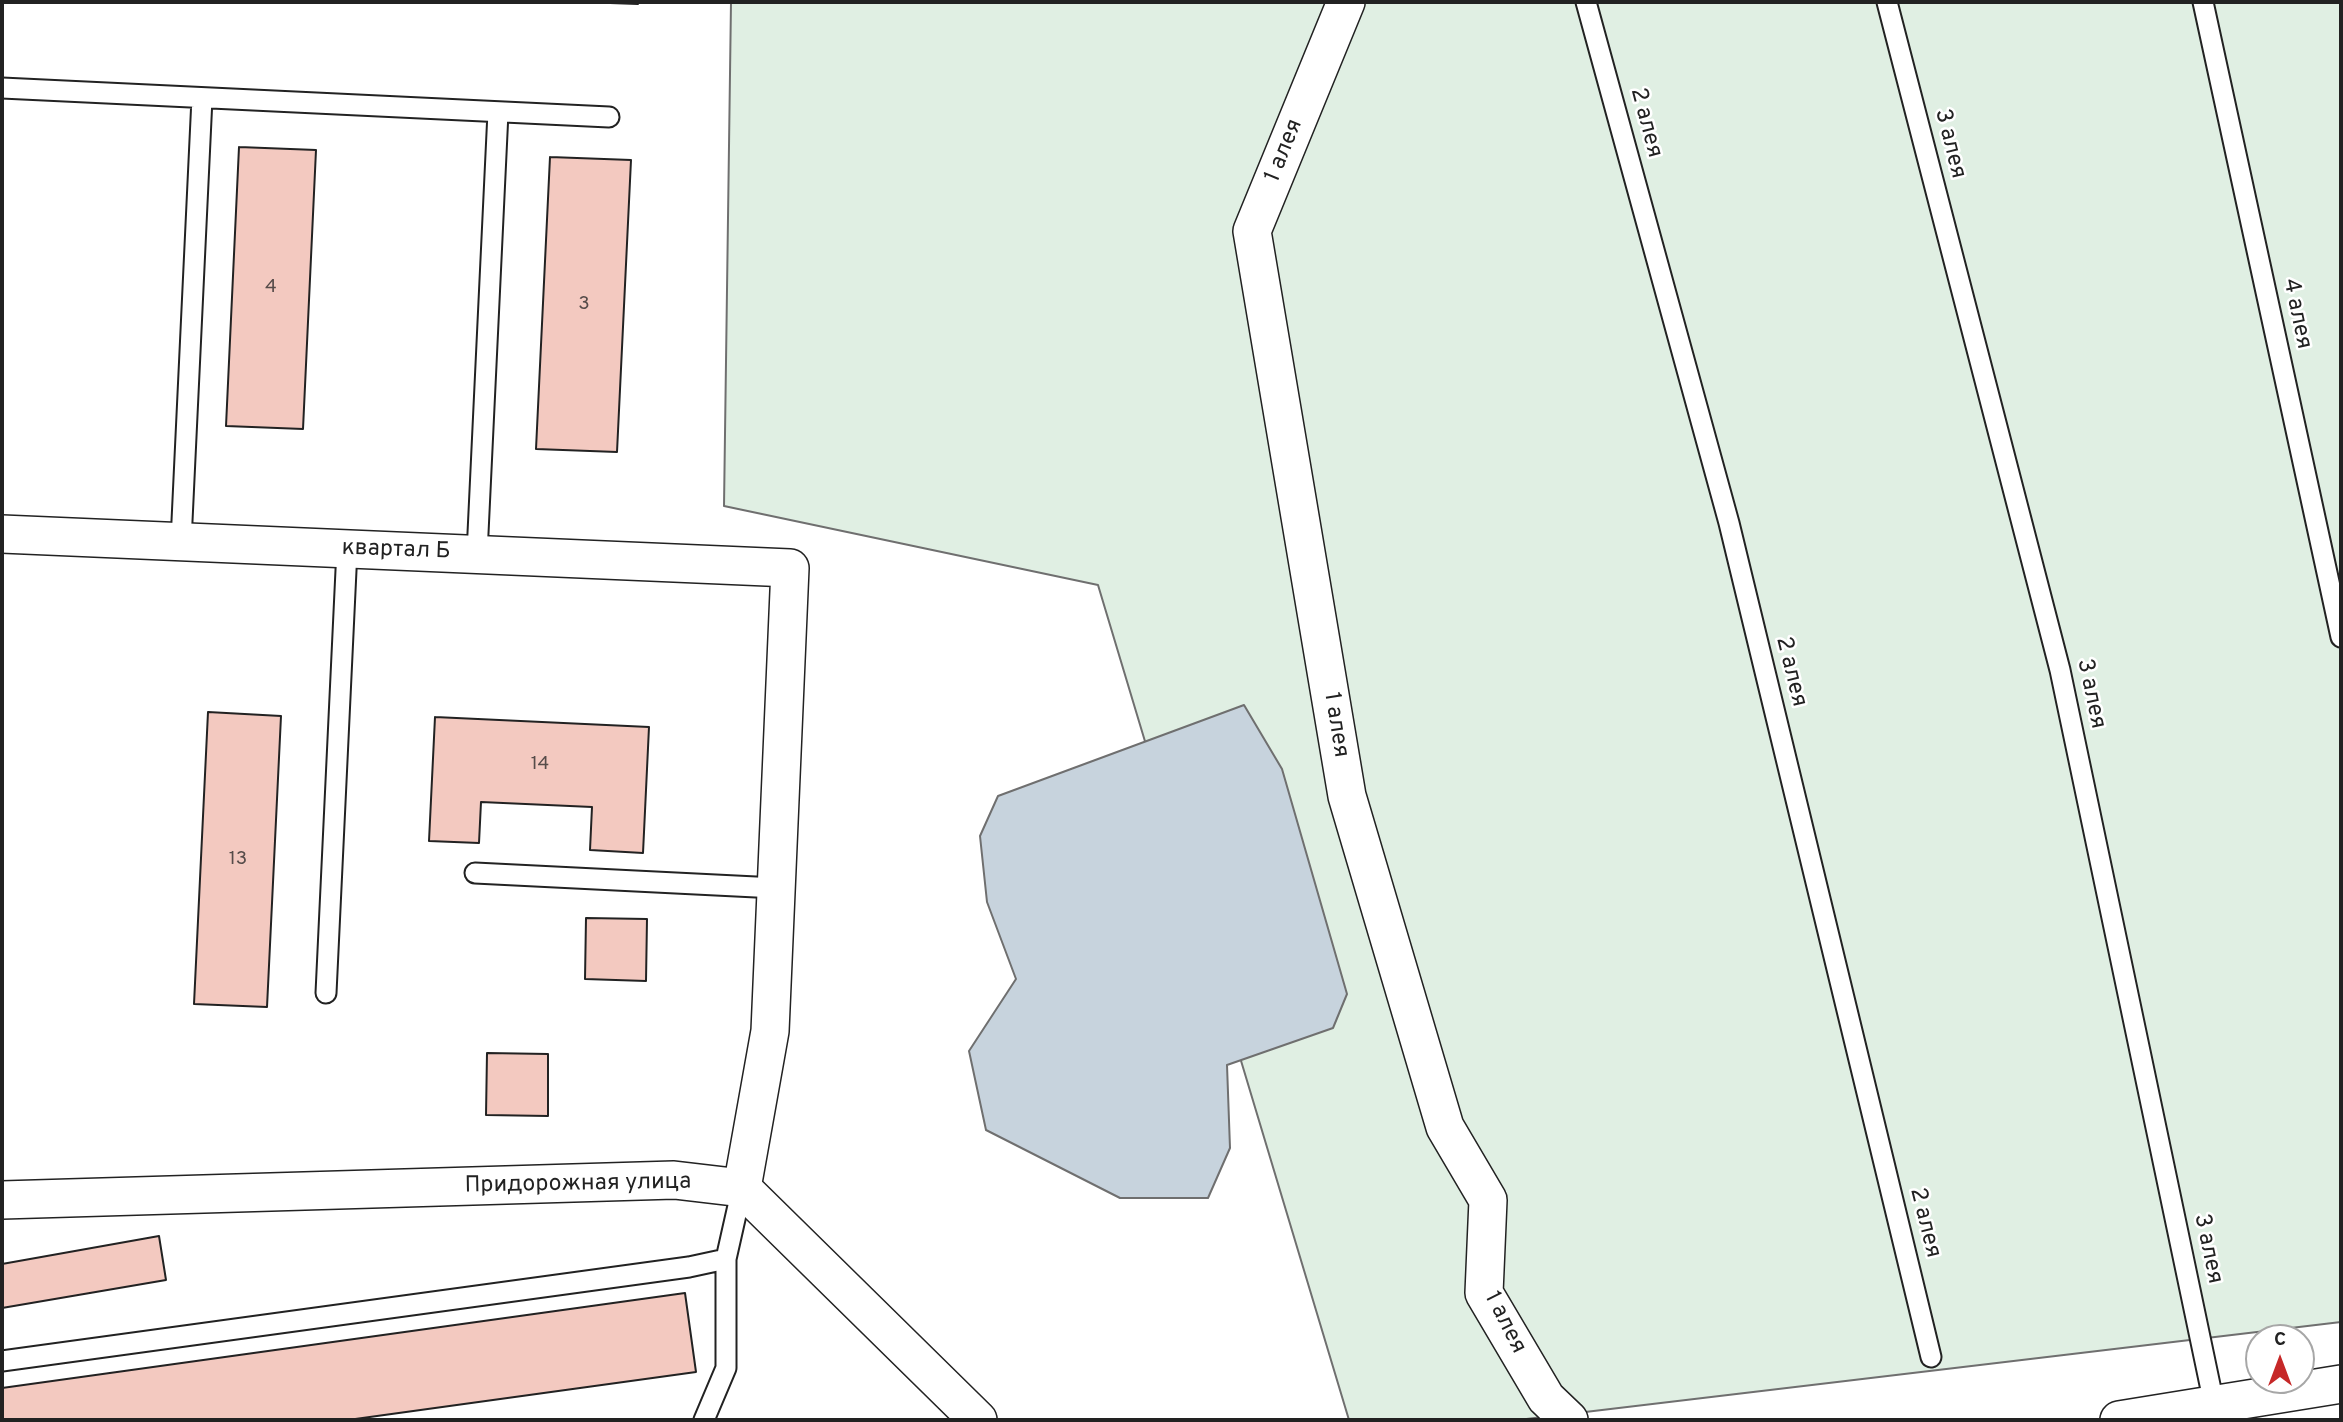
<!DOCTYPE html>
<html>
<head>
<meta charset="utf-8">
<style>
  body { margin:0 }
  #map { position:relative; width:2343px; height:1422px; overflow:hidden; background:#fff; font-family:Overpass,sans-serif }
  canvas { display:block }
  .frame { position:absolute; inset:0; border:4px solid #222; pointer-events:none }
  .north { position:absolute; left:2245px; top:1324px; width:70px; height:70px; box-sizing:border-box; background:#fff; border:2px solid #a7a7a7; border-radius:50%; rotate:0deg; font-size:19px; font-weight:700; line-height:28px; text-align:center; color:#222 }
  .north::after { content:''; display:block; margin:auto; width:24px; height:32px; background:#c62828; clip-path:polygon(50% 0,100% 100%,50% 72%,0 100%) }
</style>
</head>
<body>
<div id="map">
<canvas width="2343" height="1422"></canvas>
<div class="frame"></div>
<div class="north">С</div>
</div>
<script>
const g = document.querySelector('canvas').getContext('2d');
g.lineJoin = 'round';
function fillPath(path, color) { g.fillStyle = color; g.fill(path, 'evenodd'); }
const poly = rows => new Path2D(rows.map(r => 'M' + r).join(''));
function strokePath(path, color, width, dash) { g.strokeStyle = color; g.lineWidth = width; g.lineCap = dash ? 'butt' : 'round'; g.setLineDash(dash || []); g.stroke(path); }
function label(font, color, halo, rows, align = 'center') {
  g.font = font + ' Overpass,sans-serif'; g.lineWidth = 5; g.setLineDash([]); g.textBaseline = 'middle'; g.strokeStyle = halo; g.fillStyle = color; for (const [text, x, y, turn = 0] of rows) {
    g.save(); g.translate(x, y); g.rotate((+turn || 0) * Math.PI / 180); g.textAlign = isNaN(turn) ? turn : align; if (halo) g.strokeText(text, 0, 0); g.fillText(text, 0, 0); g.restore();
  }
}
const green = poly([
  [731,2,2341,2,2341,1322,1518,1420,1349,1420,1098,585,724,506,731,2]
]);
fillPath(green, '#e0efe3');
strokePath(green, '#6f6f6f', 2);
const water = poly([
  [1244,705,1282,769,1347,994,1333,1028,1227,1065,1230,1148,1208,1198,1120,1198,986,1130,969,1051,1016,979,987,902,980,836,998,796,1244,705]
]);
fillPath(water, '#c7d3dd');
strokePath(water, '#6f6f6f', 2);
const building = poly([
  [582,2,638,2,638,4,582,2],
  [239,147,316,150,303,429,226,426,239,147],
  [550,157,631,160,617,452,536,449,550,157],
  [208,712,281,716,267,1007,194,1004,208,712],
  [435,717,649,727,643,853,590,850,592,807,481,802,479,843,429,841,435,717],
  [586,918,647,919,646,981,585,979,586,918],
  [487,1053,548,1054,548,1116,486,1115,487,1053],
  [159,1236,166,1280,2,1308,2,1264,159,1236],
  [685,1293,696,1372,348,1420,2,1420,2,1388,685,1293]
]);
fillPath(building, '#f3c9c0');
strokePath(building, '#222', 2);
const service = poly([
  [1586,2,1729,523,1931,1357],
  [1887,2,2060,670,2214,1404],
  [2203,2,2341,637],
  [2,88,609,117],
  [181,542,202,98],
  [477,554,498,112],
  [475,873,776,888],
  [326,993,347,549],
  [2,1361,689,1267,726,1259,742,1188],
  [704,1420,726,1368,726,1259]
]);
const minor = poly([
  [1346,2,1252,231,1347,796,1445,1127,1488,1200,1484,1293,1546,1398,1569,1420],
  [2,534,790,568,770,1031,742,1188,674,1180,2,1200],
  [742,1188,978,1420],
  [2119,1420,2341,1384]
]);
strokePath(service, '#222', 23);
strokePath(minor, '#222', 40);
strokePath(service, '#fff', 19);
strokePath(minor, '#fff', 37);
label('19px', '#564c4a', null, [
  ["4",271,288],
  ["3",584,305],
  ["14",540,765],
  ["13",238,860]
]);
label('23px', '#222', '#fff', [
  ["2 алея",1645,123,75],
  ["3 алея",1949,144,76],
  ["1 алея",1285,151,-68],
  ["4 алея",2296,314,78],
  ["квартал Б",396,551,2],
  ["2 алея",1790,672,76],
  ["3 алея",2090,694,78],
  ["1 алея",1335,725,81],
  ["Придорожная улица",578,1185,-1],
  ["2 алея",1924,1223,76],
  ["3 алея",2207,1249,78],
  ["1 алея",1504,1323,63]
]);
</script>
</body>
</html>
